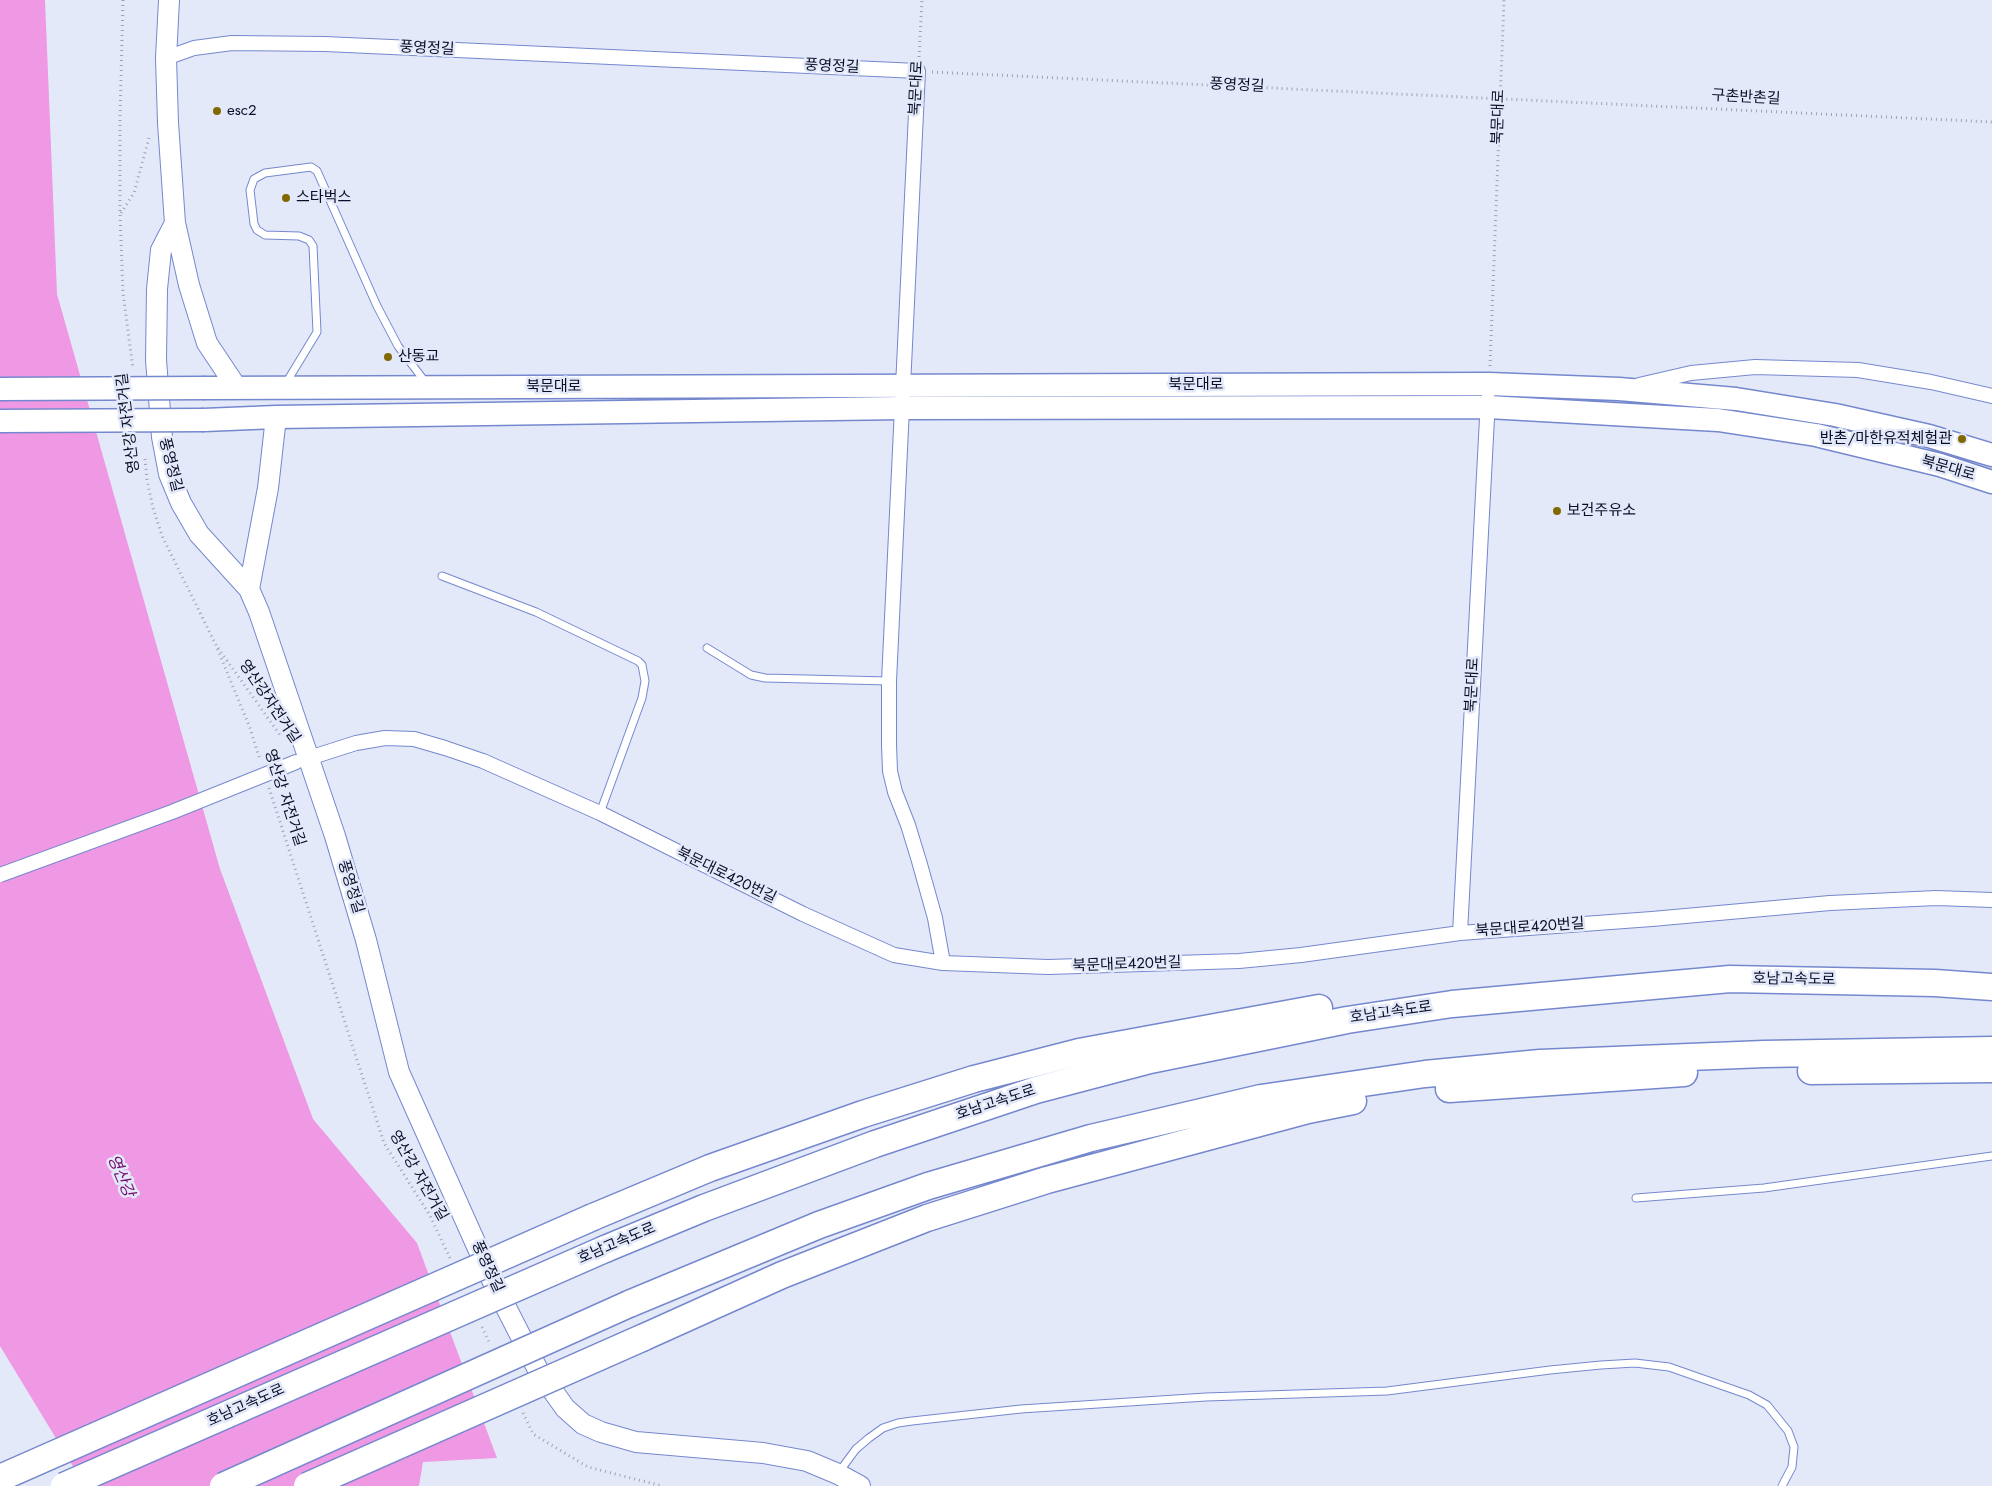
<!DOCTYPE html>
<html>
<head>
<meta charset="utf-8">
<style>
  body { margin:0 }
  canvas { display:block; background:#e4e9f9 }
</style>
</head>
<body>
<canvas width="1992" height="1486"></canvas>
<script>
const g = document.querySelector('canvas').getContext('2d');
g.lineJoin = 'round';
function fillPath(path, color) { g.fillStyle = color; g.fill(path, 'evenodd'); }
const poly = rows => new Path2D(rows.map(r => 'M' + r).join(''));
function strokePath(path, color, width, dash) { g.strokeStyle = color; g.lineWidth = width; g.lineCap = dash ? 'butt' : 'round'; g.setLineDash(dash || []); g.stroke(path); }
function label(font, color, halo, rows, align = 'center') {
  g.font = font + ' Jost,"Noto Sans KR",sans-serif'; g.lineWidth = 5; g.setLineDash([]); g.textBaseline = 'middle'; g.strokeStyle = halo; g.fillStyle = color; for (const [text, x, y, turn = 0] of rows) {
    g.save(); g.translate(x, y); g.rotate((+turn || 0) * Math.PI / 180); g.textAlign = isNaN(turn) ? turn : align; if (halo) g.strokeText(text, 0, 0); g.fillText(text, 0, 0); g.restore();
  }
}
fillPath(poly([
  [0,0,45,0,57,294,220,869,313,1119,417,1243,497,1458,423,1462,419,1486,81,1486,74,1468,0,1346]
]), '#ef98e3');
const lane = poly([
  [286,383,317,332,313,246,309,240,299,236,265,235,257,230,254,224,250,190,254,179,265,173,311,167,317,171,377,306,398,346,426,383],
  [442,576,536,612,638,661,642,665,645,681,642,698,600,813],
  [707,648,751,675,765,678,889,681],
  [1636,1198,1764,1188,1992,1156],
  [839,1472,856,1449,869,1438,883,1428,898,1423,912,1421,1021,1409,1206,1397,1387,1391,1550,1370,1601,1365,1635,1363,1669,1367,1749,1395,1767,1405,1788,1431,1794,1447,1792,1467,1782,1486]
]);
const street = poly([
  [166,58,194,48,232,43,325,44,918,71,889,681,889,745,890,771,895,792,908,825,919,861,935,918,943,963],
  [1639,385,1691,373,1755,367,1858,370,1931,382,1992,396],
  [309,758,356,743,385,738,414,739,445,748,483,761,600,813,803,914,894,955,943,963,1048,967,1239,961,1301,955,1460,933,1652,919,1830,903,1936,898,1992,900],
  [274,771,296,762],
  [1460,933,1488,399]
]);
const secondary = poly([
  [169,0,166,58,168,123,175,223,161,250,157,289,156,360,162,437,169,474,181,503,199,534,249,589,259,612,335,836,366,940,399,1072,492,1280,538,1370,565,1408,583,1424,601,1432,636,1442,763,1453,807,1461,838,1474,860,1486],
  [175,223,189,285,207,343,237,388],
  [249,589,268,488,276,417]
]);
const primary = poly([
  [205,388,1489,384,1619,389,1736,399,1835,415,1929,436,1992,455],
  [204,420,276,417,902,408,1488,407,1718,420,1816,435,1940,465,1992,482]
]);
const highway = poly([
  [1811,1071,1992,1069],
  [1449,1089,1684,1073],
  [593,1217,710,1168,863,1114,974,1079,1079,1052,1319,1008],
  [605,1249,704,1208,875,1144,1036,1090,1150,1060,1347,1020,1452,1004,1730,979,1935,983,1992,987],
  [629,1304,819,1225,928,1186,1091,1138,1261,1098,1425,1074,1540,1063,1764,1054,1992,1050],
  [642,1338,782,1275,927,1218,1047,1180,1308,1110,1353,1101]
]);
strokePath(lane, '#7588ce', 9);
strokePath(street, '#7588ce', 16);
strokePath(secondary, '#7588ce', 22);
strokePath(primary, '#7588ce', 25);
strokePath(highway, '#7588ce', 29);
strokePath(poly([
  [123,0,120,118,120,213,123,293,133,369],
  [919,57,922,0],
  [932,72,1992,122],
  [121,213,134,193,149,138],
  [1490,366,1504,0],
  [145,459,147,480,153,508,162,536,215,643,250,728,260,760],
  [218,648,280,735],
  [269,788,384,1143,429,1214,450,1258],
  [482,1327,490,1344],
  [523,1413,533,1434,588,1467,662,1486]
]), '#9ca1b5', 3, [1, 4]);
strokePath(lane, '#fff', 7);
strokePath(street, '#fff', 14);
strokePath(secondary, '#fff', 20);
strokePath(primary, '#fff', 22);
strokePath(highway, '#fff', 26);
const streetBridge = poly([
  [0,875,172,812,274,771]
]);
const primaryBridge = poly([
  [0,389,205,388],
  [0,421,204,420]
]);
const highwayBridge = poly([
  [0,1478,593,1217],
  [64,1486,605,1249],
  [223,1486,629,1304],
  [307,1486,642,1338]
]);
strokePath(streetBridge, '#7588ce', 16, []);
strokePath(primaryBridge, '#7588ce', 25, []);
strokePath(highwayBridge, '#7588ce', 29, []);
strokePath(streetBridge, '#fff', 14);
strokePath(primaryBridge, '#fff', 22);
strokePath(highwayBridge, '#fff', 26);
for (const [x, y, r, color] of [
  [217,111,5,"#826800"],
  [286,198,5,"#826800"],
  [388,357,5,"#826800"],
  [1962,439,5,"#826800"],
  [1557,511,5,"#826800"]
]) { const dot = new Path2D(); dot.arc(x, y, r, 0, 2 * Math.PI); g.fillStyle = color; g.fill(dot); strokePath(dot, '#e4e9f9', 2); }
label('15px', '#090e29', '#e4e9f9', [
  ["풍영정길",427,49,3],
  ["풍영정길",832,67,3],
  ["풍영정길",1237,86,3],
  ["북문대로",917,88,-87],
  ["구촌반촌길",1746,98,3],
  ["북문대로",1499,117,-88],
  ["북문대로",1196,385],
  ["북문대로",554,387],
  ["영산강 자전거길",129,423,-97],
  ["풍영정길",170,465,76],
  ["북문대로",1948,469,16],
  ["북문대로",1473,685,-87],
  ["영산강자전거길",269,702,56],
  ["영산강 자전거길",284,798,72],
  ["북문대로420번길",726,876,26],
  ["풍영정길",350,887,73],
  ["북문대로420번길",1530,928,-4],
  ["북문대로420번길",1127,965,-2],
  ["호남고속도로",1794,980,1],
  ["호남고속도로",1391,1013,-8],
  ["호남고속도로",996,1103,-18],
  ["영산강 자전거길",418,1176,60],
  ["호남고속도로",617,1244,-23],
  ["풍영정길",487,1267,65],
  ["호남고속도로",246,1406,-24]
]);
label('15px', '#090e29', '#e4e9f9', [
  ["esc2",227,111],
  ["스타벅스",296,198],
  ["산동교",398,357],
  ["반촌/마한유적체험관",1952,439,"right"],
  ["보건주유소",1567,511]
], 'left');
label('italic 16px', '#740a6d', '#e4e9f9', [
  ["영산강",120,1176,67]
]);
</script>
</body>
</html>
